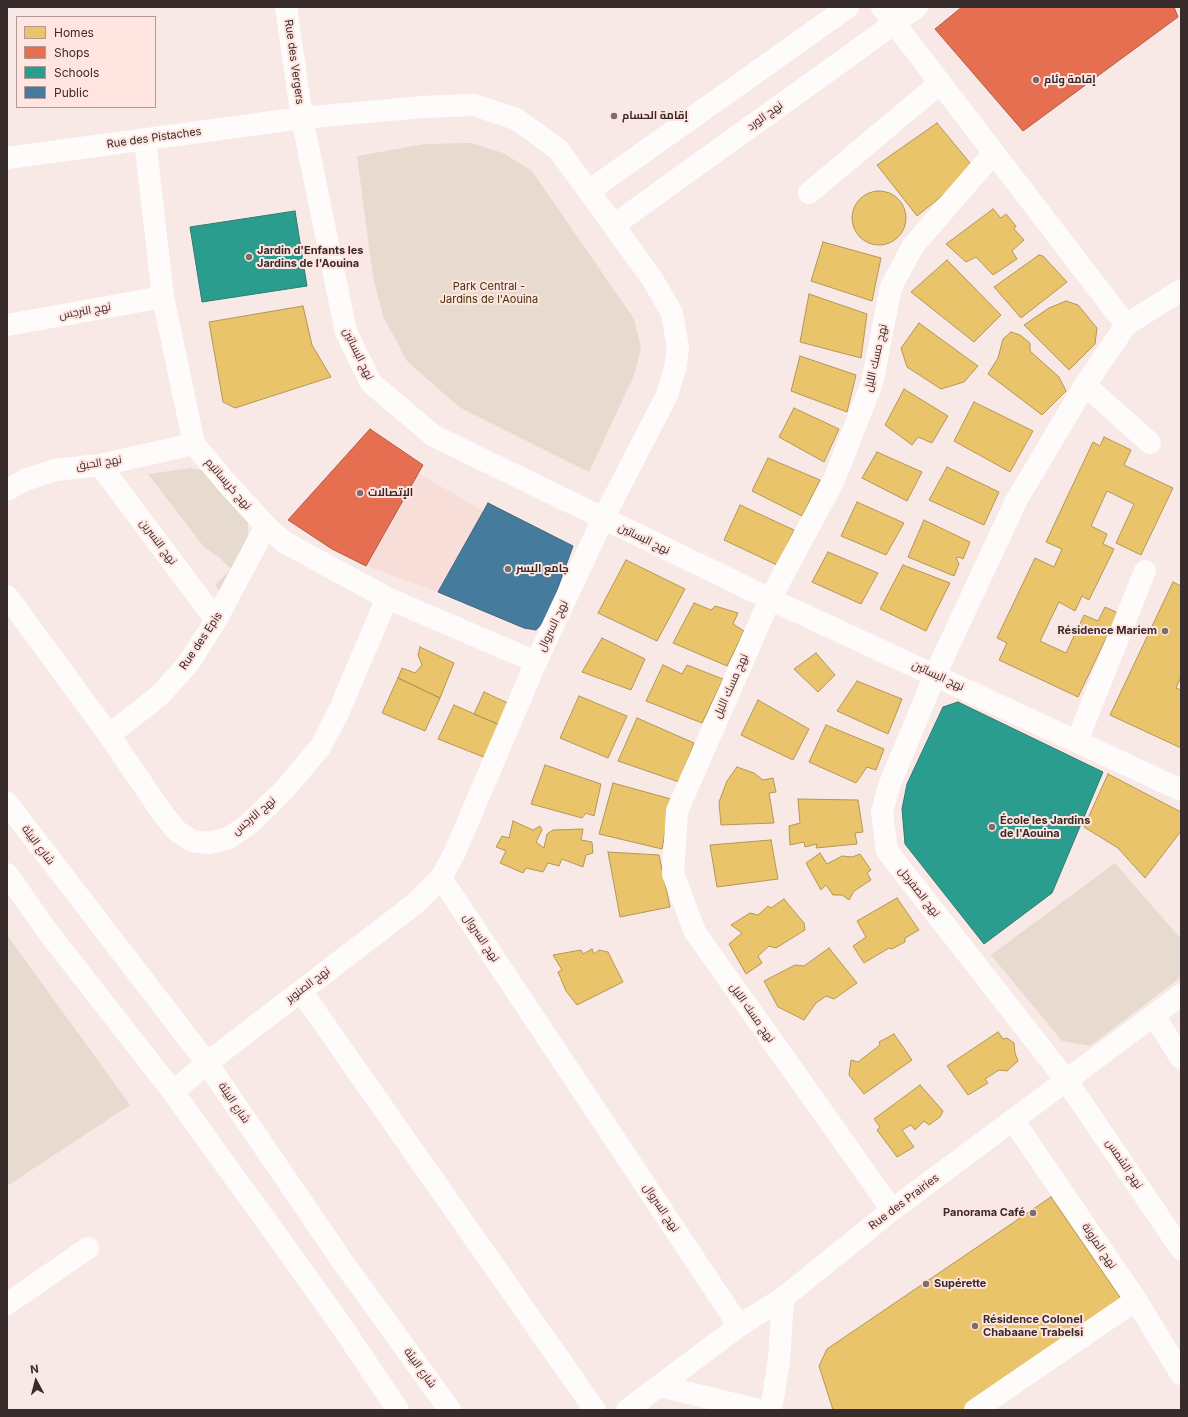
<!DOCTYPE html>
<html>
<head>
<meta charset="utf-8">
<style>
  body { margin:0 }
  #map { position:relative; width:1188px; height:1417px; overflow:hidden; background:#f8e9e6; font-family:Inter,sans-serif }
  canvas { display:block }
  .frame { position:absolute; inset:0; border:8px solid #372c2b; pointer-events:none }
  .legend { position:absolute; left:16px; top:16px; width:140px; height:92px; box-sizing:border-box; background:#ffe4df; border:1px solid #af9a97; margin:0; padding:5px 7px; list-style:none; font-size:12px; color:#372c2b }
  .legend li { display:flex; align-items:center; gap:8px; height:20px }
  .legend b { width:20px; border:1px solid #af9a97 }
  .north { position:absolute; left:16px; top:1361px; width:40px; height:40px; -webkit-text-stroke:3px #ffe4df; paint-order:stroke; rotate:353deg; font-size:11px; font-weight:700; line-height:16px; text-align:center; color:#372c2b }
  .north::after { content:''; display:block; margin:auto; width:14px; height:18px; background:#372c2b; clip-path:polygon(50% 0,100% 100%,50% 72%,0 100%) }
</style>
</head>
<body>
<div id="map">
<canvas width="1188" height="1417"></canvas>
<div class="frame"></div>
<ul class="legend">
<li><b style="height:11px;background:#e9c46a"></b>Homes</li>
<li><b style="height:11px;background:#e76f51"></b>Shops</li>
<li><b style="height:11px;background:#2a9d8f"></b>Schools</li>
<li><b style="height:11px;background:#457b9d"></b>Public</li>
</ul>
<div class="north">N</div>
</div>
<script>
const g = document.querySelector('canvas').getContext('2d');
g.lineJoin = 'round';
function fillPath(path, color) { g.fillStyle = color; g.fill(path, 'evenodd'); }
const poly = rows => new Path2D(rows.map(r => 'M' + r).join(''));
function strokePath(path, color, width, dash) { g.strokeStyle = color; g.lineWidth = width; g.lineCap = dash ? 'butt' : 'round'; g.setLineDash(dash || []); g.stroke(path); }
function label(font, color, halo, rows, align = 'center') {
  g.font = font + ' Inter,Cairo,sans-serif'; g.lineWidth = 4; g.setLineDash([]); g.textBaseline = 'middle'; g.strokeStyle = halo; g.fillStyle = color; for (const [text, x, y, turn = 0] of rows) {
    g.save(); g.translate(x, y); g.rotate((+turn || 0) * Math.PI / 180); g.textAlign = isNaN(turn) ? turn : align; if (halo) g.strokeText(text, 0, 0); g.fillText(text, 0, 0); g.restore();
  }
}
fillPath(poly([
  [418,473,483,511,438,592,366,566]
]), '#f8ded9');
fillPath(poly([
  [471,143,503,153,532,171,634,319,641,347,635,373,589,472,459,407,407,361,383,316,373,277,357,156,425,144],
  [191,468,206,471,248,521,248,538,220,591,215,585,231,569,220,558,204,547,148,474],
  [1115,863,1181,939,1181,977,1090,1046,1062,1041,991,955],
  [7,935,130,1105,7,1186]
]), '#e7dace');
const homes = poly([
  [937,123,975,169,917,216,877,165,937,123],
  '852 218a27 27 0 1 1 54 0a27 27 0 1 1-54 0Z',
  [993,209,1001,218,1006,214,1016,226,1014,229,1024,240,1012,251,1017,259,993,275,976,257,966,262,946,244,993,209],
  [823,242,881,258,872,301,811,281,823,242],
  [1039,255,1043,256,1067,282,1021,318,994,287,1039,255],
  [947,260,1001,315,974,342,911,292,947,260],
  [809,294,867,314,861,358,800,342,809,294],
  [1066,301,1078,305,1097,328,1095,344,1069,370,1024,325,1049,308,1066,301],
  [303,306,312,345,331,377,235,408,223,402,209,322,303,306],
  [919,323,978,366,964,382,941,389,907,367,901,348,919,323],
  [1011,332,1020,335,1030,343,1030,351,1059,377,1066,391,1042,415,988,374,998,358,1003,339,1011,332],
  [800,356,856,375,847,412,791,391,800,356],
  [904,389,948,416,932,443,918,437,912,445,885,425,904,389],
  [974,402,1033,431,1010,472,954,441,974,402],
  [794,408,839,429,824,462,779,437,794,408],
  [1104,437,1131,450,1124,465,1173,488,1141,555,1116,543,1134,504,1107,491,1091,526,1107,534,1103,544,1114,549,1089,600,1082,596,1075,611,1059,602,1040,641,1066,653,1084,615,1098,621,1105,607,1118,613,1078,697,999,660,1007,643,997,638,1035,558,1054,567,1062,549,1046,542,1093,442,1100,446,1104,437],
  [877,452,922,472,907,501,862,478,877,452],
  [768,458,820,480,802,516,752,491,768,458],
  [947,467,999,492,984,525,929,500,947,467],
  [857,502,904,523,886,555,841,536,857,502],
  [740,505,794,530,777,565,724,540,740,505],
  [924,520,970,542,963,559,959,557,956,558,959,564,954,576,908,557,924,520],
  [828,552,878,573,861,604,812,582,828,552],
  [626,560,685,589,657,641,598,613,626,560],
  [903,565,950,583,926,631,880,609,903,565],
  [1173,582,1181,586,1181,677,1176,688,1181,690,1181,748,1110,715,1173,582],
  [694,603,711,610,715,606,738,613,733,624,744,631,727,666,673,643,694,603],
  [602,638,645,659,631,690,582,672,602,638],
  [420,647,454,663,440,698,398,678,402,668,415,673,422,665,418,655,420,647],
  [816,653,835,675,818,692,794,669,816,653],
  [663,665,682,674,687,665,723,679,702,723,646,701,663,665],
  [398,678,440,698,425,731,382,713,398,678],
  [857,681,902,699,888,734,837,711,857,681],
  [484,692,512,705,502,726,474,714,484,692],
  [579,696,627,716,608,758,560,738,579,696],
  [758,700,809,729,793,760,741,735,758,700],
  [454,705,502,726,486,758,438,739,454,705],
  [637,718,694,743,679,782,618,761,637,718],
  [826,725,884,749,876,770,867,767,856,783,809,762,826,725],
  [545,765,601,784,594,816,586,813,582,818,531,804,545,765],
  [737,767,754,773,763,780,773,778,776,792,769,793,774,823,721,825,719,802,727,781,737,767],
  [1108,774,1181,812,1181,831,1145,878,1118,848,1084,827,1108,774],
  [613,783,671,799,662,849,599,834,613,783],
  [798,799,858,800,863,832,855,833,857,844,816,848,817,844,805,847,804,842,790,845,789,826,800,823,798,799],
  [513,821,533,830,540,826,542,830,536,842,544,848,547,834,553,830,583,829,581,840,592,842,593,853,586,855,583,867,562,859,559,866,548,863,543,872,526,868,523,873,500,863,506,851,496,847,502,836,509,838,513,821],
  [771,840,778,879,717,887,710,845,771,840],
  [608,852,659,855,670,907,620,917,608,852],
  [820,853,827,864,842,856,852,857,860,854,871,870,867,873,871,880,854,891,849,900,842,895,833,895,826,885,821,890,806,863,820,853],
  [897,898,919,930,905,938,905,942,892,949,889,948,864,963,853,946,866,937,857,921,897,898],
  [784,899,804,923,805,930,776,948,769,946,758,956,762,963,746,974,729,944,742,933,731,925,750,913,758,915,768,906,771,908,784,899],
  [829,948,857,983,834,999,826,996,816,1003,804,1020,778,1007,764,981,795,965,804,966,829,948],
  [592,949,594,954,599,950,608,952,623,982,577,1005,566,991,558,972,562,970,553,955,581,950,583,954,592,949],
  [998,1032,1003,1039,1007,1038,1014,1043,1015,1053,1018,1061,1007,1071,999,1070,985,1079,988,1083,968,1095,947,1066,998,1032],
  [894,1034,912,1060,864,1094,849,1075,851,1060,858,1062,880,1045,879,1042,894,1034],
  [920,1085,943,1111,940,1117,929,1125,924,1121,915,1130,911,1125,902,1130,914,1147,897,1157,877,1130,880,1127,874,1119,920,1085],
  [1051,1197,1124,1303,966,1410,833,1410,819,1366,827,1349,1051,1197]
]);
fillPath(homes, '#e9c46a');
strokePath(homes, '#b49657', 1);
const shops = poly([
  [962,7,1174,7,1178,17,1023,131,935,29,962,7],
  [370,429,423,465,366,566,332,549,288,520,370,429]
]);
fillPath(shops, '#e76f51');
strokePath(shops, '#b25b46', 1);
const schools = poly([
  [295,211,307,286,202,302,190,227,295,211],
  [958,702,1103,772,1052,893,984,944,905,844,902,809,907,784,943,707,958,702]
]);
fillPath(schools, '#2a9d8f');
strokePath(schools, '#2e7b71', 1);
const public = poly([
  [488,503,573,546,547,618,536,630,524,628,438,592,488,503]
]);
fillPath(public, '#457b9d');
strokePath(public, '#41637b', 1);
strokePath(poly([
  [286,7,302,118,346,332,371,383,434,436,770,599,1181,790],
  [882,7,1126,325],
  [145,140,163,297,194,444,225,481,266,526,284,542,387,598,536,662],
  [7,158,302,118,422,107,474,105,516,119,558,149,651,277,672,313,678,348,675,369,667,395,603,519,536,662,455,852,441,878,739,1326],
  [589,191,848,7],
  [809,193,940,83],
  [614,225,917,7],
  [1181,290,1126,325,1085,385,1016,501,935,675,889,786,882,812,887,851,1066,1080,1181,1249],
  [7,325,163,297],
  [1085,385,1150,443],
  [100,465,216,620],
  [7,490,25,480,55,470,100,465,194,444],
  [7,596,109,735,163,814,177,831,192,841,209,843,229,838,249,824,285,789,321,746,339,711,387,598],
  [109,735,159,696,188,664,216,620,266,526],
  [1077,741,1145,571],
  [301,991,595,1410],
  [1154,1016,1181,1058],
  [173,1092,207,1063,416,903,441,878],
  [1013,1120,1136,1300,1181,1374],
  [892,1210,695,932,673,874,677,811,770,599,834,480,872,383,891,287,913,246,993,154],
  [7,1304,88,1248],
  [660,1386,759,1410],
  [771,1410,779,1360,783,1298],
  [975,1410,1136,1300]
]), '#fefcfb', 22);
strokePath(poly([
  [7,803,207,1063,340,1258,450,1410],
  [7,874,48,932,173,1092,334,1315,398,1410],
  [627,1410,739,1326,783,1298,892,1210,1181,995]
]), '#fefcfb', 22);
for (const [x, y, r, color] of [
  [1036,80,4,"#7b6e6c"],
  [614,116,4,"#7b6e6c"],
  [249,257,4,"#7b6e6c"],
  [360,493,4,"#7b6e6c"],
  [508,569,4,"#7b6e6c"],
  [1165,631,4,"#7b6e6c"],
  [992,827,4,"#7b6e6c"],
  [1033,1213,4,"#7b6e6c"],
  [926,1284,4,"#7b6e6c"],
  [975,1326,4,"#7b6e6c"]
]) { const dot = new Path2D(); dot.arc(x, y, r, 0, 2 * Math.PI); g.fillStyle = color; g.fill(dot); strokePath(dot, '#ffe4df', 1.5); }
label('11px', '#372c2b', '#ffe4df', [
  ["Rue des Vergers",294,62,82],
  ["نهج الورد",765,116,-36],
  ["Rue des Pistaches",154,138,-8],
  ["نهج النرجس",85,311,-10],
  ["نهج البساتين",358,354,64],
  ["نهج مسك الليل",876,358,-77],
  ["نهج الحبق",99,463,-9],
  ["نهج كريسانتيم",228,484,49],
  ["نهج البساتين",644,539,26],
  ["نهج النسرين",158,542,53],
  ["نهج السروال",553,626,-64],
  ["Rue des Epis",201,641,-56],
  ["نهج البساتين",938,676,25],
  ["نهج مسك الليل",731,686,-66],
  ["نهج النرجس",254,816,-40],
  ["شارع البيئة",38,845,53],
  ["نهج الصفرجل",919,892,52],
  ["نهج السروال",481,938,56],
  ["نهج الصنوبر",308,985,-37],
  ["نهج مسك الليل",752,1013,55],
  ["شارع البيئة",234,1103,56],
  ["نهج الشمس",1124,1164,56],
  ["Rue des Prairies",904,1202,-37],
  ["نهج السروال",661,1208,56],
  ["نهج المزونة",1099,1246,56],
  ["شارع البيئة",420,1368,54]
]);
label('bold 11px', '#372c2b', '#ffe4df', [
  ["إقامة وئام",1044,80],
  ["إقامة الحسام",622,116],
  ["Jardin d'Enfants les",257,251],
  ["Jardins de l'Aouina",257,264],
  ["الإتصالات",368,493],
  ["جامع اليسر",516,569],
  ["Résidence Mariem",1157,631,"right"],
  ["École les Jardins",1000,821],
  ["de l'Aouina",1000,834],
  ["Panorama Café",1025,1213,"right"],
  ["Supérette",934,1284],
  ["Résidence Colonel",983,1320],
  ["Chabaane Trabelsi",983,1333]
], 'left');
label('11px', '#442f09', '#ffe4df', [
  ["Park Central -",489,287],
  ["Jardins de l'Aouina",489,300]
]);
</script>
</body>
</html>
